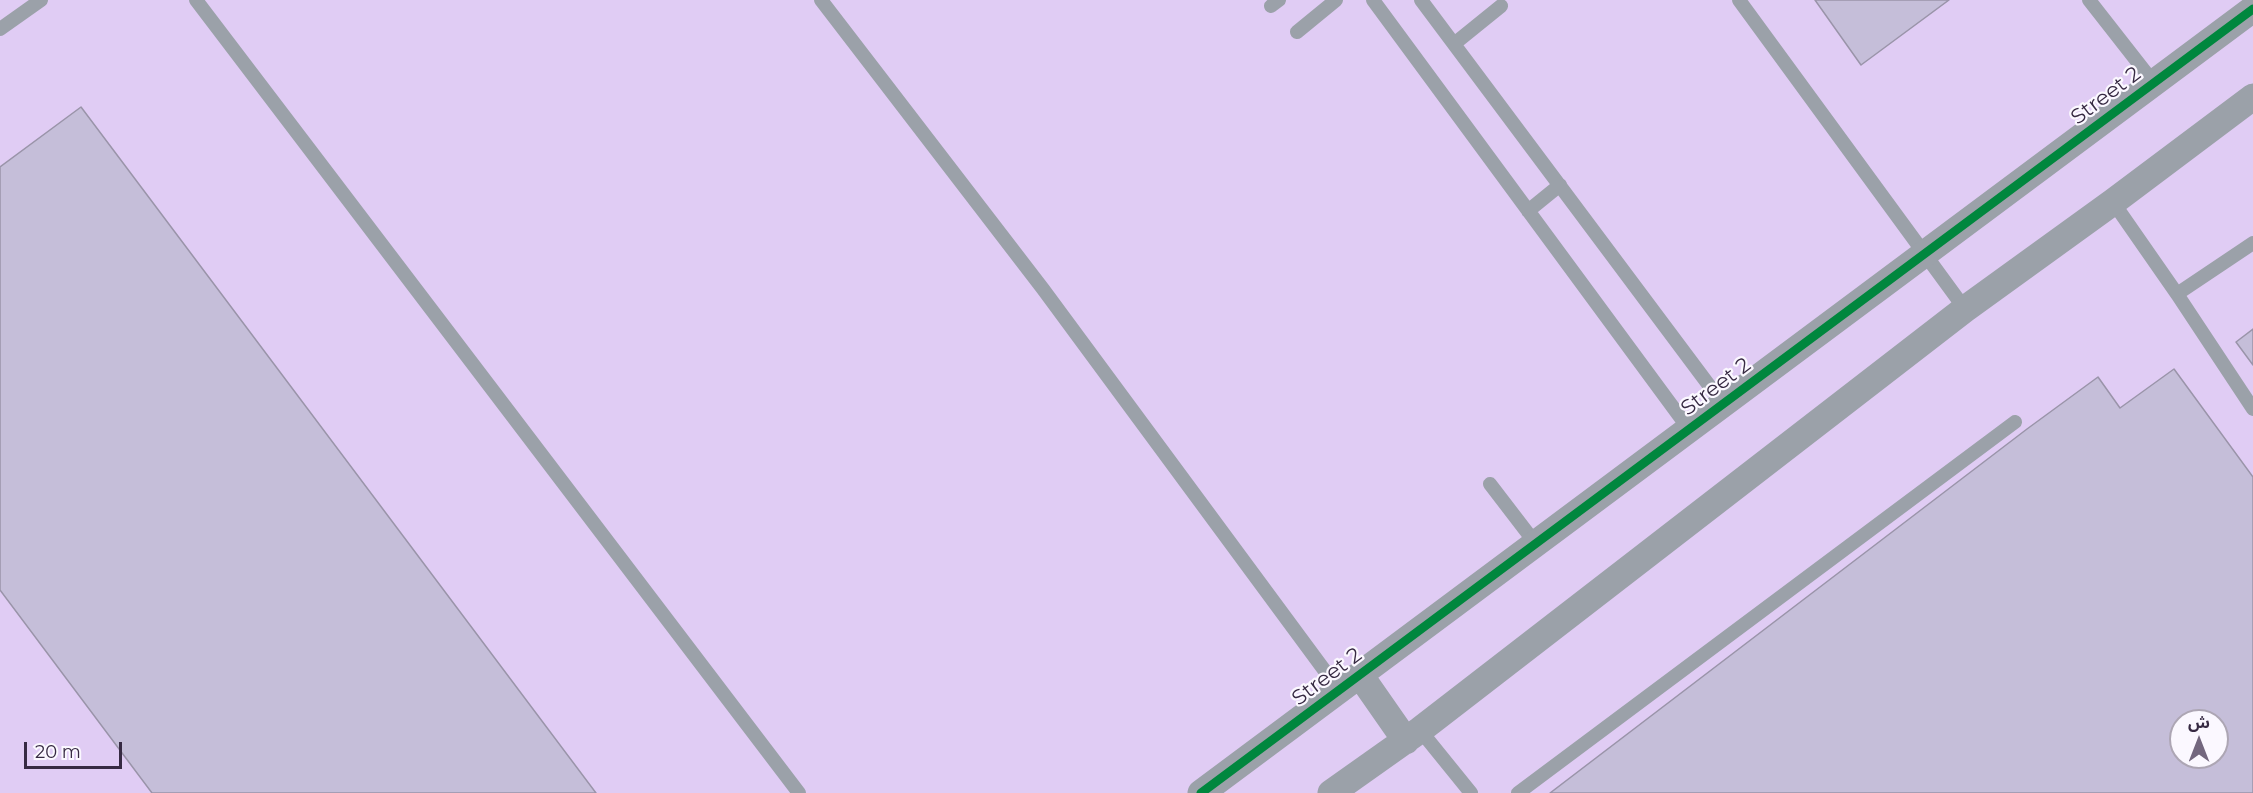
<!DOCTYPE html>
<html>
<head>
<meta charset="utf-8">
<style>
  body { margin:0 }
  #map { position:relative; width:2253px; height:793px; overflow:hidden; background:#e3d8ed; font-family:Montserrat,"Noto Sans Arabic",sans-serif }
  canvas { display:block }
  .north { position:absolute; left:2169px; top:709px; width:60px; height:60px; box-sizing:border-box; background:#fbf8ff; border:2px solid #ada6b4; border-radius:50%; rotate:0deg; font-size:16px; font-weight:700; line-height:24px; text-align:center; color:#372a43 }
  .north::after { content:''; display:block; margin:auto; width:21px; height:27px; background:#73677e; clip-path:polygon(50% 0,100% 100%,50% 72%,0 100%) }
  .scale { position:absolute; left:24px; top:742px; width:98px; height:27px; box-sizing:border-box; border:3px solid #372a43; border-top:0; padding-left:8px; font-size:18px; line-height:21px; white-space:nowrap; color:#372a43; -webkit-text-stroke:4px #fbf8ff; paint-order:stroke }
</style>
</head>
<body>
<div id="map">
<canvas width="2253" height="793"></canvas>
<div class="north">ش</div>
<div class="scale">20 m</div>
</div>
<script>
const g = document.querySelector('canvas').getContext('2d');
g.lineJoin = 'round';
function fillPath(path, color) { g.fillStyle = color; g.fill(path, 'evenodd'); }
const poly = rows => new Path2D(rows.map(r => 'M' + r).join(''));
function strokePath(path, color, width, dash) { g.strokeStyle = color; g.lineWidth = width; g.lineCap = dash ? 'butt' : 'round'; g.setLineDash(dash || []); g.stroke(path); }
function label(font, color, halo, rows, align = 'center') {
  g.font = font + ' Montserrat,sans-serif'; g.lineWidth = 4.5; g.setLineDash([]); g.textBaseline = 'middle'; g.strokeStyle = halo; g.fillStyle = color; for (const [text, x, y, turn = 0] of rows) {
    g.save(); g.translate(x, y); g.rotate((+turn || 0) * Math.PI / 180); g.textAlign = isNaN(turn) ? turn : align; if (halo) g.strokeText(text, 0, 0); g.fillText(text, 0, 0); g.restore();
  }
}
fillPath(poly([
  [0,0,2253,0,2253,793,0,793],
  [2181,721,2217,721,2217,757,2181,757]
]), '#e0ccf4');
const building = poly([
  [1815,0,1949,0,1861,65,1815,0],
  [81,107,596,793,152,793,0,590,0,167,81,107],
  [2253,329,2253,365,2236,342,2253,329],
  [2174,369,2253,477,2253,793,1550,793,2027,429,2098,377,2120,408,2174,369],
  [2181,721,2217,721,2217,757,2181,757,2181,721]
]);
fillPath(building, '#c5bed9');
strokePath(building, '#9a94a9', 1.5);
strokePath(poly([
  [196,0,799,793],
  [821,0,1043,289,1339,690],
  [1373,0,1689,429],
  [1421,0,1723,404],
  [1739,0,1965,309],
  [2089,0,2154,83],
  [1271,6,1279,0],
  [0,29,41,0],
  [1297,32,1336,0],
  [1454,44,1501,6],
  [2113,202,2177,294,2253,409],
  [1528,211,1560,185],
  [2177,294,2253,243],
  [1490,484,1536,544],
  [1420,730,1471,793],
  [1518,793,2015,422]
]), '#9ba1a9', 14);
strokePath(poly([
  [1360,675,1406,741],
  [1201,793,2253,9],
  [1331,793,1420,730,1965,309,2113,202,2253,97]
]), '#9ba1a9', 27);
strokePath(poly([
  [1201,793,2253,9]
]), '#00873e', 9);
label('21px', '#372a43', '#fbf8ff', [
  ["Street 2",2106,96,-37],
  ["Street 2",1716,387,-37],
  ["Street 2",1327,677,-37]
]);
</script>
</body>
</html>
